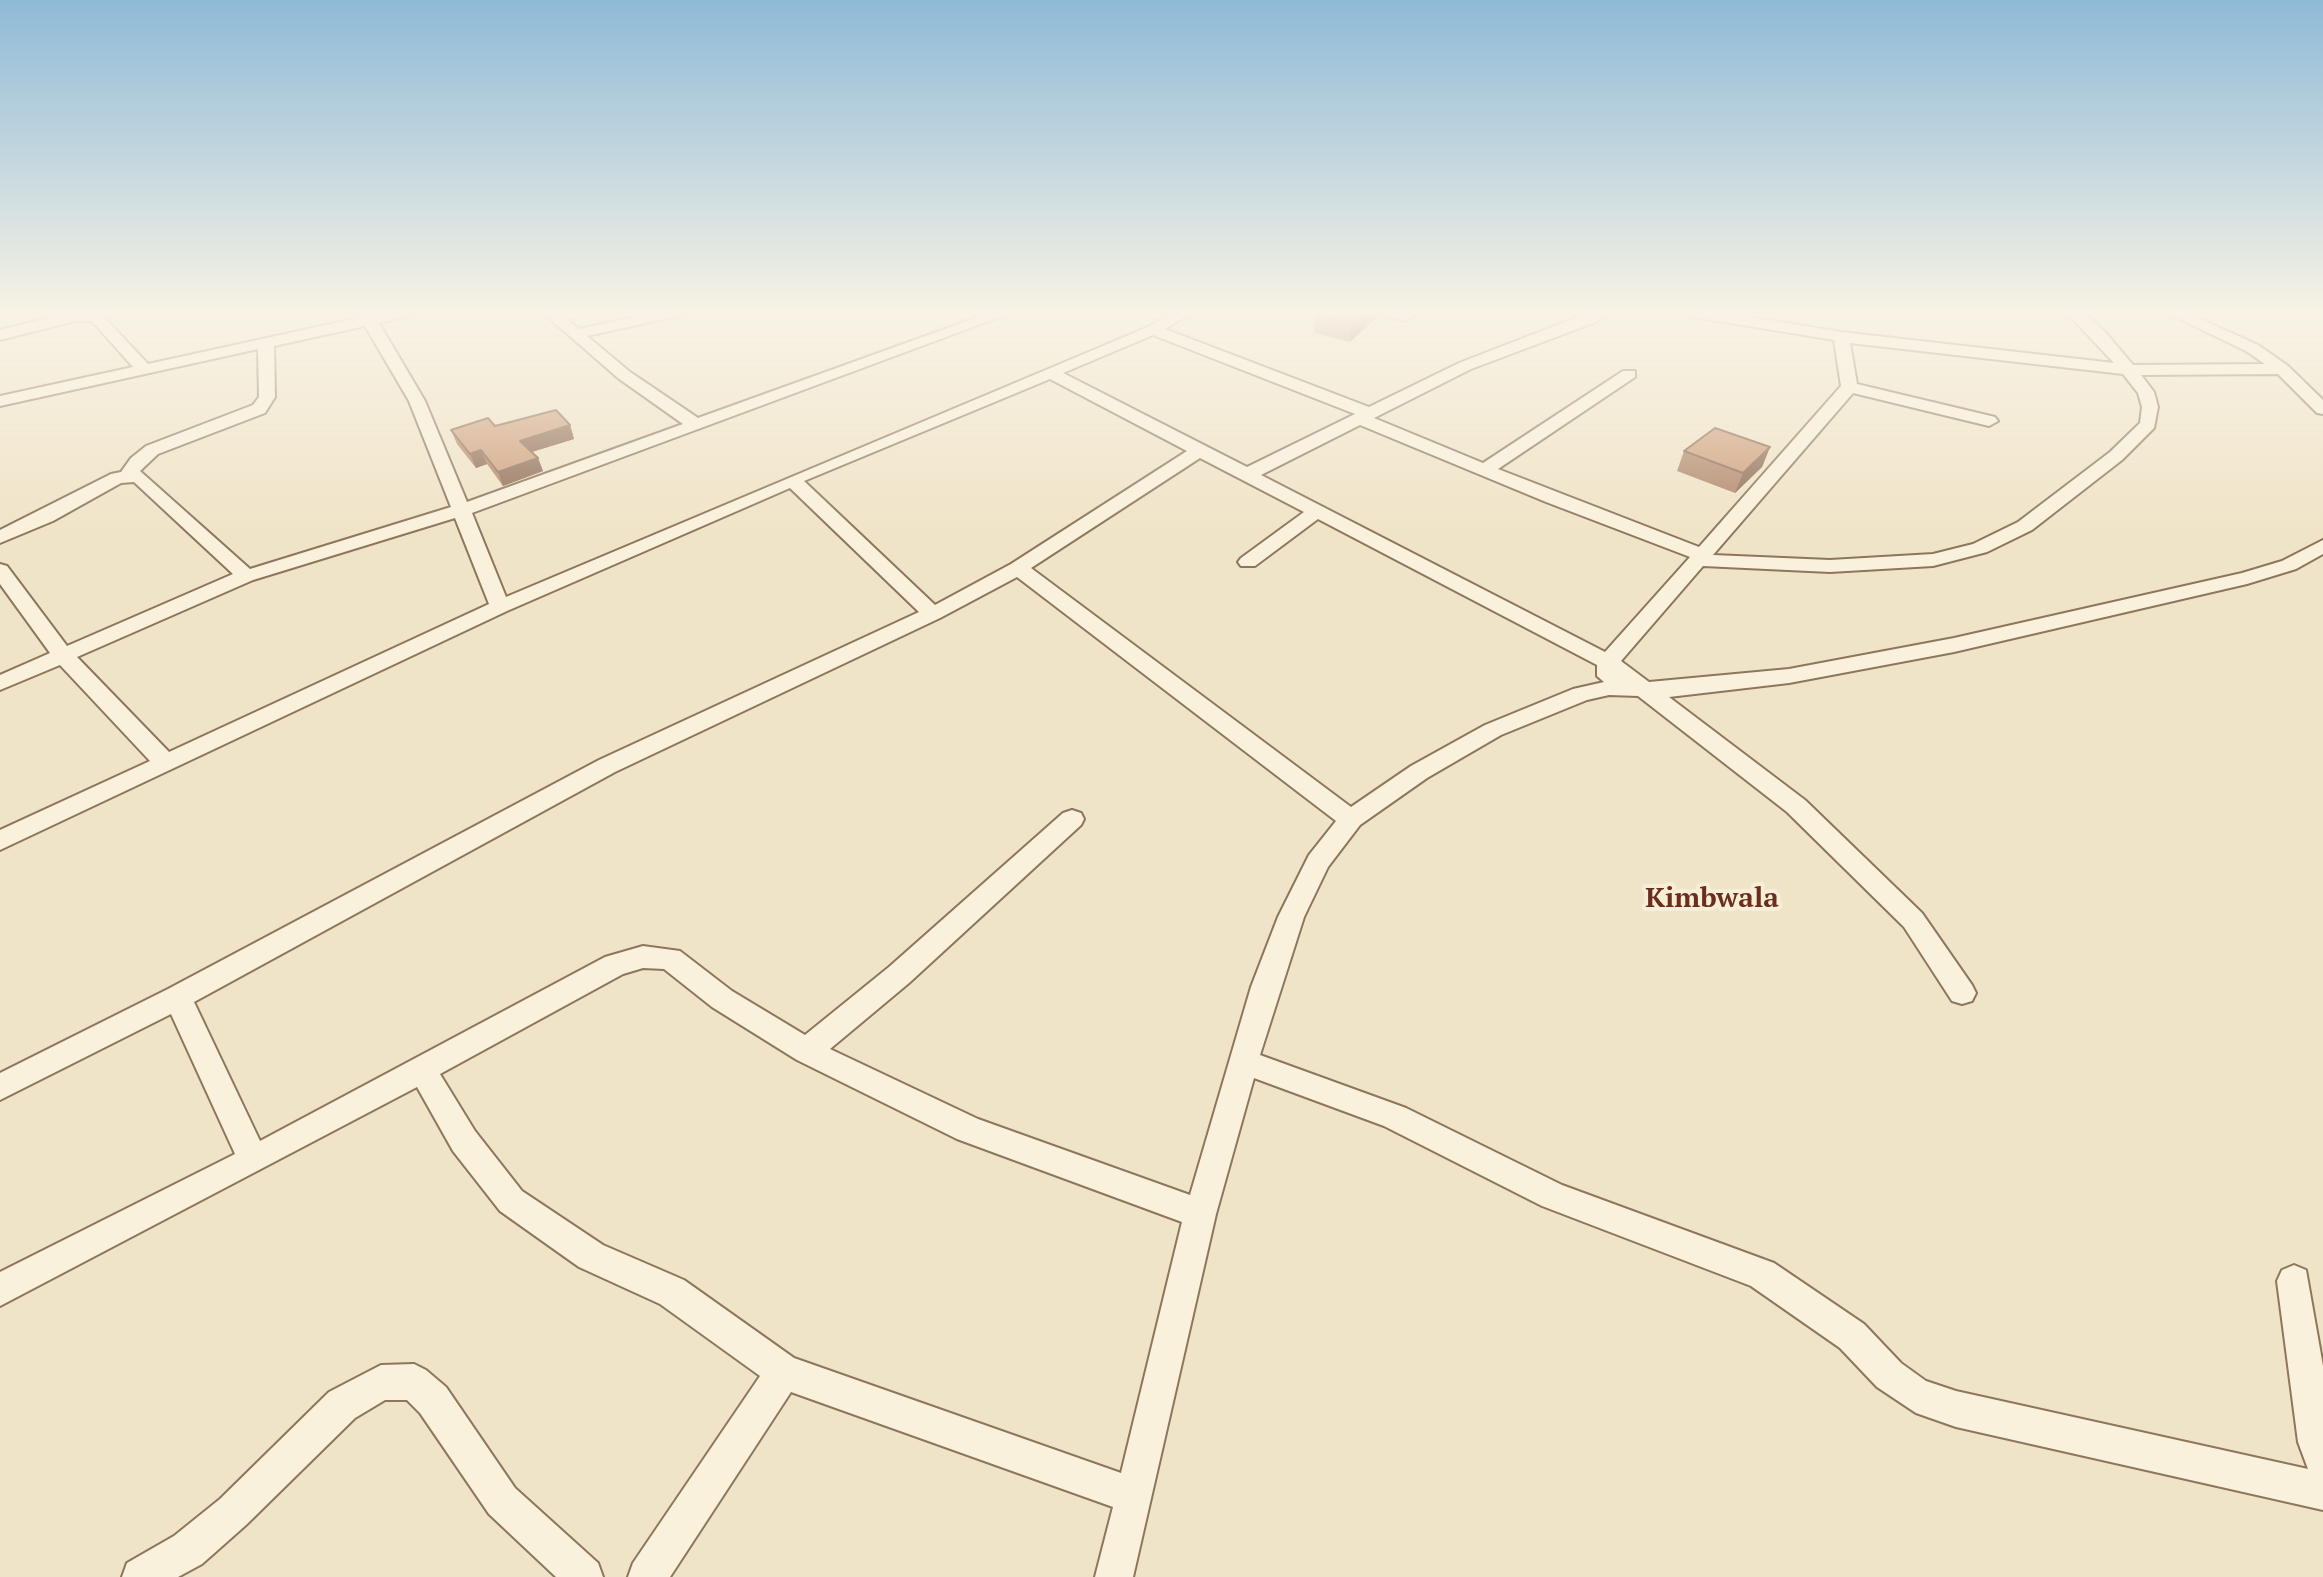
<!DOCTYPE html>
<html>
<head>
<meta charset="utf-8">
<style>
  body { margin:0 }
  canvas { display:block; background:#f0e4c8 }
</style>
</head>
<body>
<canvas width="2323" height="1577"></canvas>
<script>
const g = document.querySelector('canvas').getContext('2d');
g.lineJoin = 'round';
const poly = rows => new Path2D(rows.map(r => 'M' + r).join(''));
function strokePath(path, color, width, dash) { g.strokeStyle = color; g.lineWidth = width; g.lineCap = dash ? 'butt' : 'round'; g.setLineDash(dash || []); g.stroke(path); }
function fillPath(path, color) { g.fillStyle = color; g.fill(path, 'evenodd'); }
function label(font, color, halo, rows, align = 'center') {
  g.font = font + ' "PT Serif",serif'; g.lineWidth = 8; g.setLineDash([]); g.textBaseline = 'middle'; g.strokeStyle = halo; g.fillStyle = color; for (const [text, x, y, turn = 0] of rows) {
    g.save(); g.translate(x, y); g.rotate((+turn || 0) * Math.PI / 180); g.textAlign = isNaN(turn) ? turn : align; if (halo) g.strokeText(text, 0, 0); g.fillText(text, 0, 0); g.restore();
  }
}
const street = poly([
  [75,311,101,314,148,364,358,318,352,311,367,311,373,315,418,311,416,314,379,323,425,401,467,502,683,424,618,378,541,311,557,311,579,329,663,311,689,311,687,314,587,336,630,372,698,418,995,311,1016,311,472,513,506,597,1148,327,1176,311,1194,311,1165,329,1369,407,1459,363,1593,311,1610,311,1596,322,1471,369,1374,418,1483,463,1623,371,1635,371,1635,377,1498,469,1699,547,1841,386,1834,340,1688,316,1681,311,1713,311,1841,332,2114,363,2065,311,2082,311,2105,332,2133,365,2265,364,2246,351,2163,311,2183,311,2258,345,2288,366,2323,400,2323,414,2317,413,2278,374,2141,375,2154,392,2158,407,2154,428,2122,460,2032,530,1987,552,1933,566,1830,572,1703,566,1621,661,1649,682,1789,669,1954,638,2242,573,2282,561,2323,540,2323,554,2296,569,2247,584,1954,652,1789,683,1669,697,1805,800,1922,913,1972,985,1976,993,1972,1001,1962,1004,1952,1001,1904,927,1787,812,1638,696,1609,695,1587,700,1501,735,1427,778,1360,825,1328,867,1304,917,1260,1055,1406,1108,1562,1185,1774,1263,1864,1324,1901,1363,1926,1381,1956,1391,2308,1469,2298,1442,2277,1281,2282,1270,2294,1265,2306,1270,2323,1366,2323,1510,1956,1427,1916,1413,1877,1387,1840,1348,1751,1286,1542,1206,1384,1126,1254,1078,1216,1214,1133,1577,1095,1577,1113,1507,791,1392,670,1577,628,1577,633,1563,760,1376,660,1304,579,1267,500,1211,453,1151,417,1087,0,1306,0,1272,235,1154,171,1014,0,1100,0,1073,168,989,599,760,919,612,790,488,507,611,0,850,0,830,150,761,60,665,0,690,0,675,50,653,0,584,0,564,7,566,67,646,233,574,134,482,121,483,53,521,0,543,0,530,111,474,121,472,131,458,146,446,253,405,259,397,258,349,0,406,0,396,133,367,92,321,75,321,0,340,0,330,75,311],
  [365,326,409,401,451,507,250,569,140,471,158,454,265,413,275,397,274,346,365,326],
  [1153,335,1355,414,1247,467,1063,373,1153,335],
  [1850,343,2123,374,2138,393,2142,407,2140,423,2110,452,2018,522,1973,544,1933,554,1830,560,1713,555,1853,393,1989,426,1998,421,1995,417,1857,384,1850,343],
  [1050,379,1187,451,1011,564,935,605,804,481,1050,379],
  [1360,425,1546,502,1690,557,1605,652,1261,475,1360,425],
  [1200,458,1304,512,1241,558,1238,562,1241,566,1255,566,1318,519,1597,665,1597,676,1604,682,1573,689,1485,725,1411,766,1351,807,1031,568,1200,458],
  [455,518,489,604,169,752,77,657,253,580,455,518],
  [1017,577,1336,821,1309,855,1278,917,1251,987,1190,1195,978,1119,830,1049,909,983,1081,825,1084,819,1081,813,1072,810,1063,813,889,967,805,1035,732,991,680,951,643,946,605,957,260,1141,194,1002,615,772,940,618,1017,577],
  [643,968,664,969,712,1007,797,1060,957,1139,1182,1222,1121,1473,794,1358,684,1280,603,1245,522,1191,475,1131,440,1074,623,974,643,968],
  [1366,311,1401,311,1414,316,1406,321,1366,311],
  [414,1364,426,1370,446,1387,515,1488,598,1563,603,1577,556,1577,489,1514,420,1413,407,1400,385,1400,355,1418,246,1525,202,1564,178,1577,122,1577,127,1563,174,1536,220,1499,329,1392,381,1365,414,1364]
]);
strokePath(street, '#8d765c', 4);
fillPath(street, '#faf1dc');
fillPath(poly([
  [1319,311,1378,311,1377,317,1350,342,1314,333,1316,314],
  [570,425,574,439,532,452,538,458,543,471,503,486,487,464,476,468,457,444,451,430,495,426],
  [1770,447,1762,467,1735,493,1677,471,1684,451]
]), '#b2896c');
fillPath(poly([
  [1366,311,1378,311,1377,317,1350,342,1352,323],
  [570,425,574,439,525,454,520,441],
  [1770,447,1762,467,1735,493,1743,473],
  [481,450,487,464,476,468,470,454],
  [538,458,543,471,503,486,498,472]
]), '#916f58');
const building = poly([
  [1319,311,1366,311,1352,323,1316,314,1319,311],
  [556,410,570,425,520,441,538,458,498,472,481,450,470,454,451,430,488,418,495,426,556,410],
  [1715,428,1770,447,1743,473,1684,451,1715,428]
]);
fillPath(building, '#cf9f7d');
strokePath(building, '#916f58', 2);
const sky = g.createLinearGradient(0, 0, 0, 531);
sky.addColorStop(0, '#8fbad6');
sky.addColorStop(0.59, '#f8f3e6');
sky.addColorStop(1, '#f8f3e600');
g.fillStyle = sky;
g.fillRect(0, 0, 2323, 531);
label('bold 28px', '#6b2e1e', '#f7eed8', [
  ["Kimbwala",1712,899]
]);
</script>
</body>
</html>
